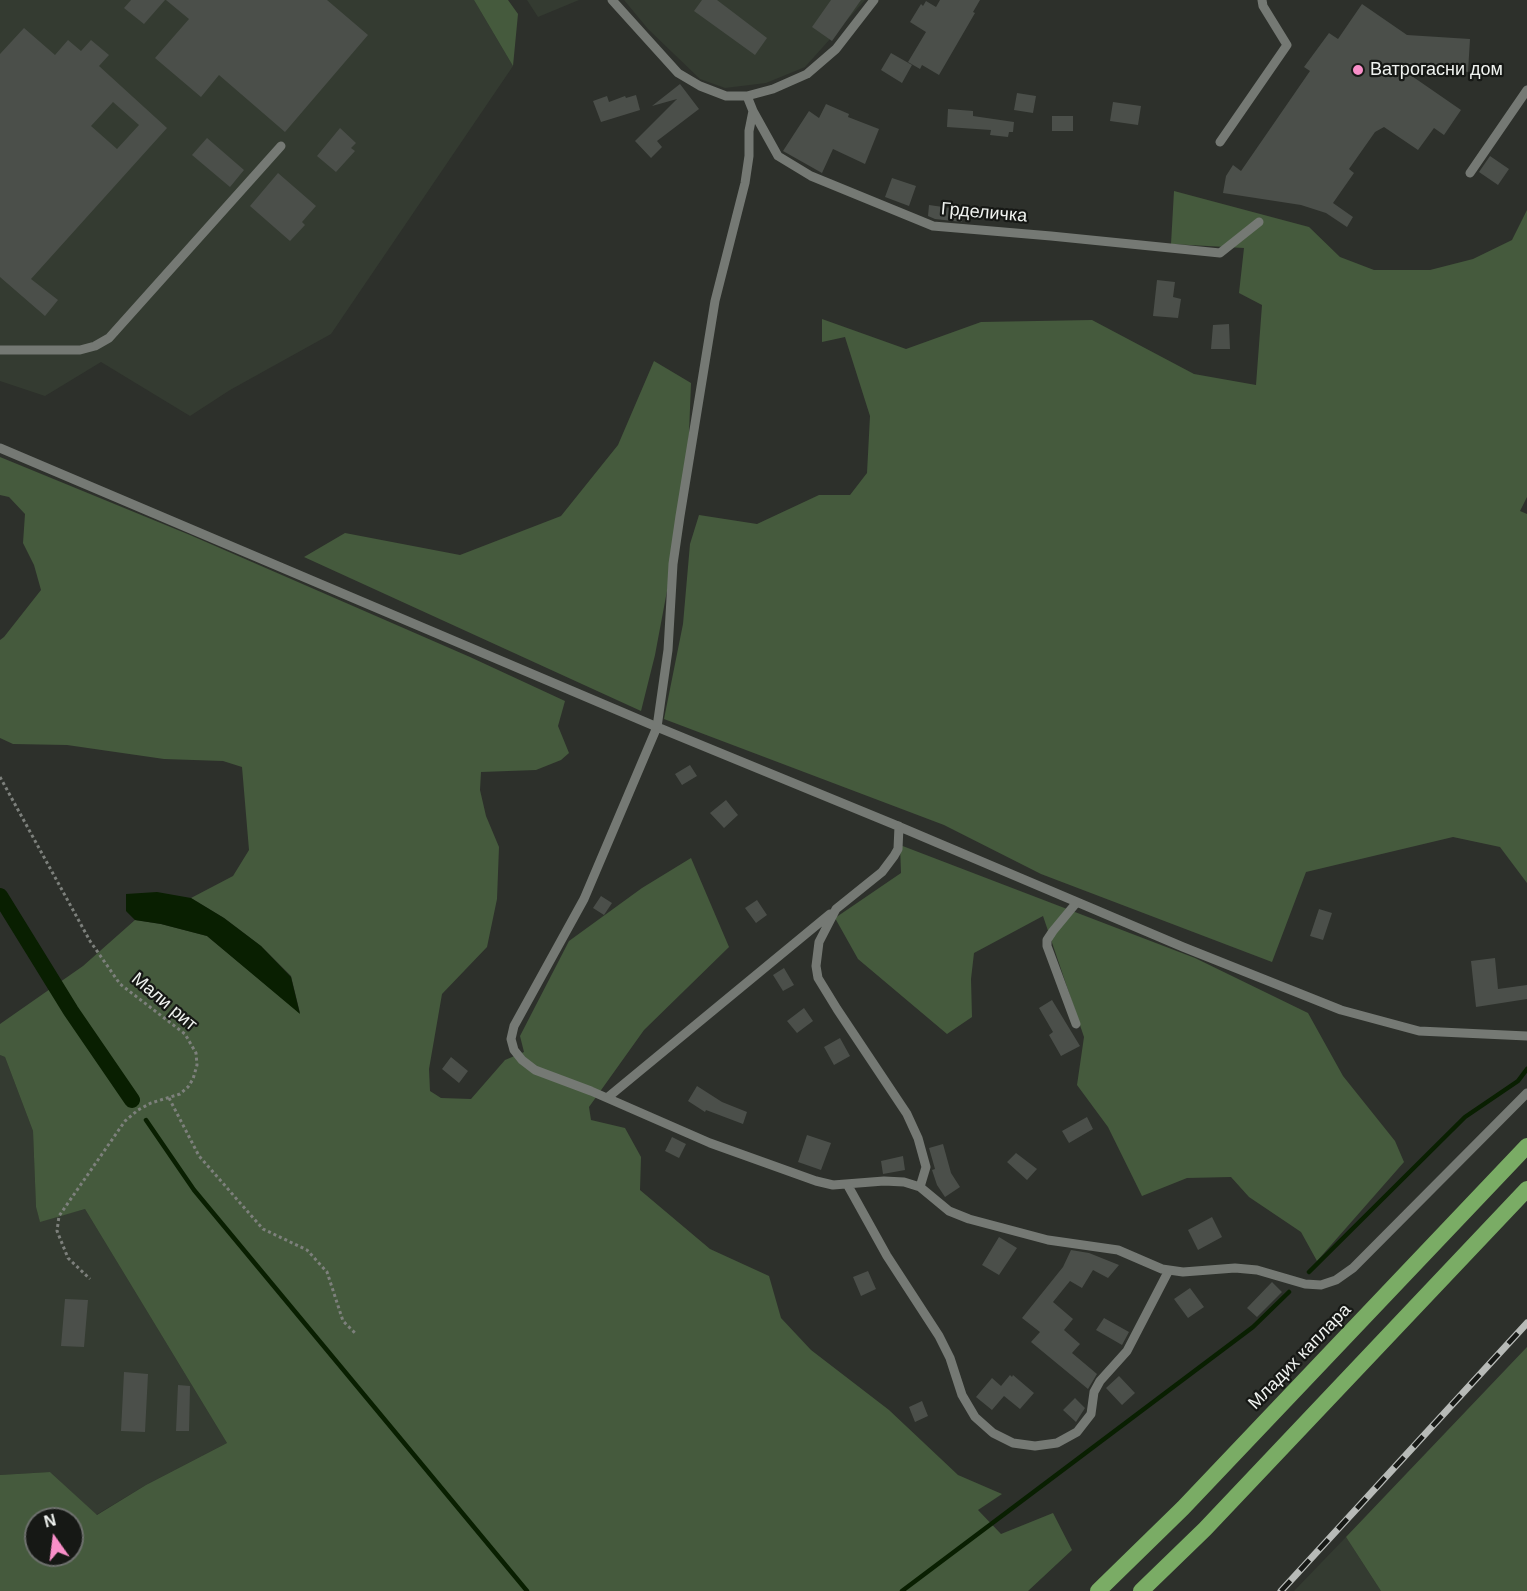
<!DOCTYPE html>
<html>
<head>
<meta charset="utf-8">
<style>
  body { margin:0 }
  #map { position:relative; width:1527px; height:1591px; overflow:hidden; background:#2d302b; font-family:Arial,sans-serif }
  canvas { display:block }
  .north { position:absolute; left:24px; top:1507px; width:60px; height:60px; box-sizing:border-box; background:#161815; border:2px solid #6d706d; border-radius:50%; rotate:346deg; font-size:16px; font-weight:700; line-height:24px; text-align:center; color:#f0f3f0 }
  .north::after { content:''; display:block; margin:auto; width:21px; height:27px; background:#f98fc9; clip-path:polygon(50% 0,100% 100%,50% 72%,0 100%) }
</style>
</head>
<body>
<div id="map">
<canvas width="1527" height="1591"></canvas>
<div class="north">N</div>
</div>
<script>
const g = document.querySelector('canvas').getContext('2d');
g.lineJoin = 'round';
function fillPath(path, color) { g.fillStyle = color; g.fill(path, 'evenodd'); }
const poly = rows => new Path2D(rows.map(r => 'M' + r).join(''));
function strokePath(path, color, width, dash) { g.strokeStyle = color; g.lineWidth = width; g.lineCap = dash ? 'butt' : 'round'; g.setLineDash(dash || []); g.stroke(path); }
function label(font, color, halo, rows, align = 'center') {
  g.font = font + ' Arial,sans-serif'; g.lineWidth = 4.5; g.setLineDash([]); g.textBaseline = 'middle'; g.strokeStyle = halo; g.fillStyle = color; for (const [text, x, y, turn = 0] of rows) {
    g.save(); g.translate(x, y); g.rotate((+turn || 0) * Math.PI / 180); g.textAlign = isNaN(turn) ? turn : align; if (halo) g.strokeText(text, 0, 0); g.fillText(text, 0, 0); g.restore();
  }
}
fillPath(poly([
  [0,0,474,0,513,66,331,334,230,390,190,416,101,362,45,396,0,381],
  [527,0,579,0,538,17],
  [624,0,865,0,805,67,766,83,725,88,700,79,648,29],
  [0,1055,5,1057,33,1131,36,1207,40,1221,85,1209,227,1443,146,1485,96,1515,50,1472,0,1475],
  [1346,1537,1381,1591,1294,1591]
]), '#343b31');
fillPath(poly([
  [474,0,508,0,518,14,513,66],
  [1174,191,1309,227,1340,257,1374,270,1430,270,1473,259,1512,240,1527,210,1527,497,1520,511,1527,514,1527,883,1500,847,1453,837,1306,872,1272,962,1041,874,944,825,664,719,683,624,690,544,699,515,757,524,819,495,850,495,867,473,870,416,845,337,822,342,822,319,906,349,981,322,1092,320,1194,374,1256,385,1262,305,1239,293,1244,248,1171,244],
  [654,361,691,383,687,484,655,655,641,711,304,557,345,533,460,555,561,516,618,445],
  [0,457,190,535,470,657,565,701,558,726,569,753,561,760,536,770,481,772,480,790,486,816,499,847,497,899,487,947,442,994,429,1069,430,1091,441,1098,471,1099,505,1060,524,1052,520,1036,569,941,642,888,691,858,729,947,644,1030,589,1107,591,1120,625,1128,641,1157,640,1190,710,1249,769,1276,781,1318,811,1350,889,1410,958,1475,1002,1494,978,1510,1001,1534,1053,1513,1072,1550,1028,1591,0,1591,0,1475,50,1472,97,1515,146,1485,227,1443,85,1209,40,1222,36,1207,33,1131,5,1057,0,1055,0,1024,83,966,135,920,161,924,207,936,300,1013,291,976,261,946,224,918,191,898,233,876,249,850,242,767,223,761,164,759,67,745,13,744,0,738,0,640,4,637,41,590,34,565,23,543,25,514,9,497,0,495],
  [36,1519,72,1519,72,1555,36,1555],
  [900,845,1195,958,1308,1013,1343,1076,1395,1141,1404,1162,1317,1261,1301,1232,1249,1197,1231,1177,1187,1178,1142,1196,1108,1127,1077,1085,1084,1037,1043,916,974,953,971,979,972,1017,947,1034,858,959,835,918,901,873],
  [1527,1347,1527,1591,1381,1591,1346,1537]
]), '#455a3d');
fillPath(poly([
  [157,892,191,898,224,918,261,946,291,977,300,1014,207,936,161,924,135,920,126,911,126,894]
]), '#091f01');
strokePath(poly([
  [146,1120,194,1190,527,1591],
  [1309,1272,1465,1117,1518,1081,1527,1069],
  [902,1591,1253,1327,1289,1292]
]), '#091f01', 4.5);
strokePath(poly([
  [0,896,71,1011,132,1100]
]), '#091f01', 16);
fillPath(poly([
  [131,0,165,0,144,24,124,8],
  [166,0,327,0,368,35,285,132,219,75,201,97,155,58,189,19],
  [702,0,717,0,767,38,755,55,694,11],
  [831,0,861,0,832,41,812,27],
  [940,0,980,0,973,12,975,13,939,75,922,65,920,69,908,62,926,32,910,22,921,4,923,6,926,1,936,7],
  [1362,4,1407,35,1470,39,1468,72,1451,70,1452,67,1393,63,1461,110,1444,135,1434,128,1418,150,1384,127,1375,132,1349,169,1354,173,1333,203,1353,217,1347,227,1326,213,1301,205,1223,193,1226,176,1233,165,1241,171,1310,71,1304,67,1329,33,1338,39],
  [24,28,55,55,68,40,81,51,91,40,109,55,99,66,167,128,31,279,58,300,45,316,0,277,0,54],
  [113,102,139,125,117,149,91,126],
  [891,53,912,65,902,83,881,70],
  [680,84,699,109,657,141,662,147,651,158,635,141,677,99,652,106],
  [1017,93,1036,96,1033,113,1014,110],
  [636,95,640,110,601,122,593,101,607,96,609,102,625,96,626,98],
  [1113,102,1141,106,1138,125,1110,121],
  [826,104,849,114,848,117,879,129,865,164,833,149,822,173,783,151,809,111,819,118],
  [948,109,973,111,973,116,1014,122,1013,132,1009,132,1008,137,990,135,991,130,947,127],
  [1052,116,1073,116,1073,131,1052,131],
  [340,128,356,143,351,148,355,151,336,172,317,156],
  [207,138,244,170,230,187,192,155],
  [1490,156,1509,169,1498,185,1479,172],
  [278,173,316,206,302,222,305,225,290,241,250,206],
  [892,178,916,186,909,206,885,197],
  [929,205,964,210,962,222,935,219,928,216],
  [1157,280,1175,282,1173,297,1181,299,1178,318,1153,316],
  [1229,324,1230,349,1211,349,1213,325],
  [690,765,697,776,682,785,675,774],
  [726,800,738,815,724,828,710,813],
  [601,896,612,903,604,915,593,908],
  [757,900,767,915,756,923,745,908],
  [1319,909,1332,913,1323,940,1310,936],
  [1495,958,1498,989,1527,985,1527,999,1476,1007,1471,961],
  [784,968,794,985,783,991,773,975],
  [1052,1000,1080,1046,1061,1056,1049,1035,1053,1032,1039,1008],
  [804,1008,813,1021,797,1033,787,1021],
  [840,1038,850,1056,834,1065,824,1047],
  [451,1057,468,1071,459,1083,442,1069],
  [697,1086,722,1102,747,1112,743,1124,706,1110,705,1112,688,1101],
  [1087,1117,1093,1129,1069,1143,1062,1131],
  [807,1135,831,1143,821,1170,798,1162],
  [672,1137,686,1144,679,1158,665,1151],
  [943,1144,951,1173,960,1187,945,1197,937,1185,932,1170,935,1169,929,1148],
  [1016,1153,1037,1169,1027,1180,1007,1162],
  [903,1156,905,1170,883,1174,881,1161],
  [1212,1217,1222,1237,1198,1250,1188,1230],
  [999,1237,1017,1248,999,1275,982,1265],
  [1071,1250,1089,1253,1119,1265,1108,1278,1093,1270,1082,1288,1070,1281,1053,1302,1073,1319,1064,1330,1080,1344,1072,1353,1097,1374,1088,1389,1031,1342,1040,1332,1022,1318,1063,1267],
  [868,1271,876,1289,861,1296,853,1277],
  [1272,1282,1282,1292,1257,1317,1247,1308],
  [1190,1288,1204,1307,1188,1318,1174,1299],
  [65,1299,88,1300,84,1347,61,1346],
  [1104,1318,1129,1332,1122,1345,1096,1330],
  [124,1372,148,1374,145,1432,121,1431],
  [1010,1375,1012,1377,1013,1375,1034,1393,1020,1409,1004,1396,992,1410,976,1397,992,1378,1001,1386],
  [1119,1376,1135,1393,1122,1405,1106,1388],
  [178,1385,190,1386,189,1431,176,1431],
  [1075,1398,1085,1408,1076,1422,1063,1410],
  [922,1401,928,1416,915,1422,909,1407]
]), '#4b4f4a');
strokePath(poly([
  [0,777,90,941,120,984,185,1034,196,1053,197,1065,193,1079,188,1087,180,1094,151,1103,138,1110,125,1121,59,1216,57,1231,68,1258,90,1279],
  [169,1098,199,1156,263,1229,307,1250,327,1272,343,1321,356,1334]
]), '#7d807c', 3, [3, 3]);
strokePath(poly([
  [612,0,678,73,700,86,726,96,747,96,773,89,807,74,836,49,874,0],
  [747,96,753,111,778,156,811,176,933,226,1051,236,1220,253,1259,222],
  [753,111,749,131,749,156,745,183,715,301,680,516,673,564,668,650,657,727,893,824,1183,947,1341,1010,1419,1031,1527,1036],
  [1220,142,1287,45,1263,6,1262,0],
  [1470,173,1527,90],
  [0,350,80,350,95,346,109,338,281,146],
  [0,448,657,727,584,899,514,1026,511,1039,514,1050,522,1060,535,1070,591,1091,710,1143,816,1181,833,1185,884,1181,904,1182,920,1187,949,1211,969,1219,1048,1240,1118,1250,1162,1269,1183,1272,1235,1268,1257,1270,1305,1284,1321,1285,1336,1280,1353,1268,1527,1093],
  [899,826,898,849,894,856,882,872,836,909,819,942,816,966,818,978,837,1009,907,1114,918,1138,926,1167,920,1187],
  [1076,1024,1047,946,1047,940,1053,931,1077,902],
  [607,1098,830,914],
  [847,1184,887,1256,939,1336,950,1358,962,1395,975,1417,993,1433,1013,1443,1035,1446,1057,1443,1077,1432,1091,1414,1094,1392,1100,1381,1127,1351,1169,1270]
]), '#757974', 9);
strokePath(poly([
  [1098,1591,1183,1508,1527,1146],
  [1141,1591,1205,1529,1527,1189]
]), '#7aac65', 16);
const rail = poly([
  [1281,1591,1527,1323]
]);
strokePath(rail, '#b7bab7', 7);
strokePath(rail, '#161815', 4.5, [14]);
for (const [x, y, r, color] of [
  [1358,70,6,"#f98fc9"]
]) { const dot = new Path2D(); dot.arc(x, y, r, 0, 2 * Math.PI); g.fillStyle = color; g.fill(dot); strokePath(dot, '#161815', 2); }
label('18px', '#f0f3f0', '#161815', [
  ["Ватрогасни дом",1370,70]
], 'left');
label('18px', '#f0f3f0', '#161815', [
  ["Грделичка",984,213,5],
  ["Мали рит",164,1002,40],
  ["Младих каплара",1300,1357,-46]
]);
</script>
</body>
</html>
